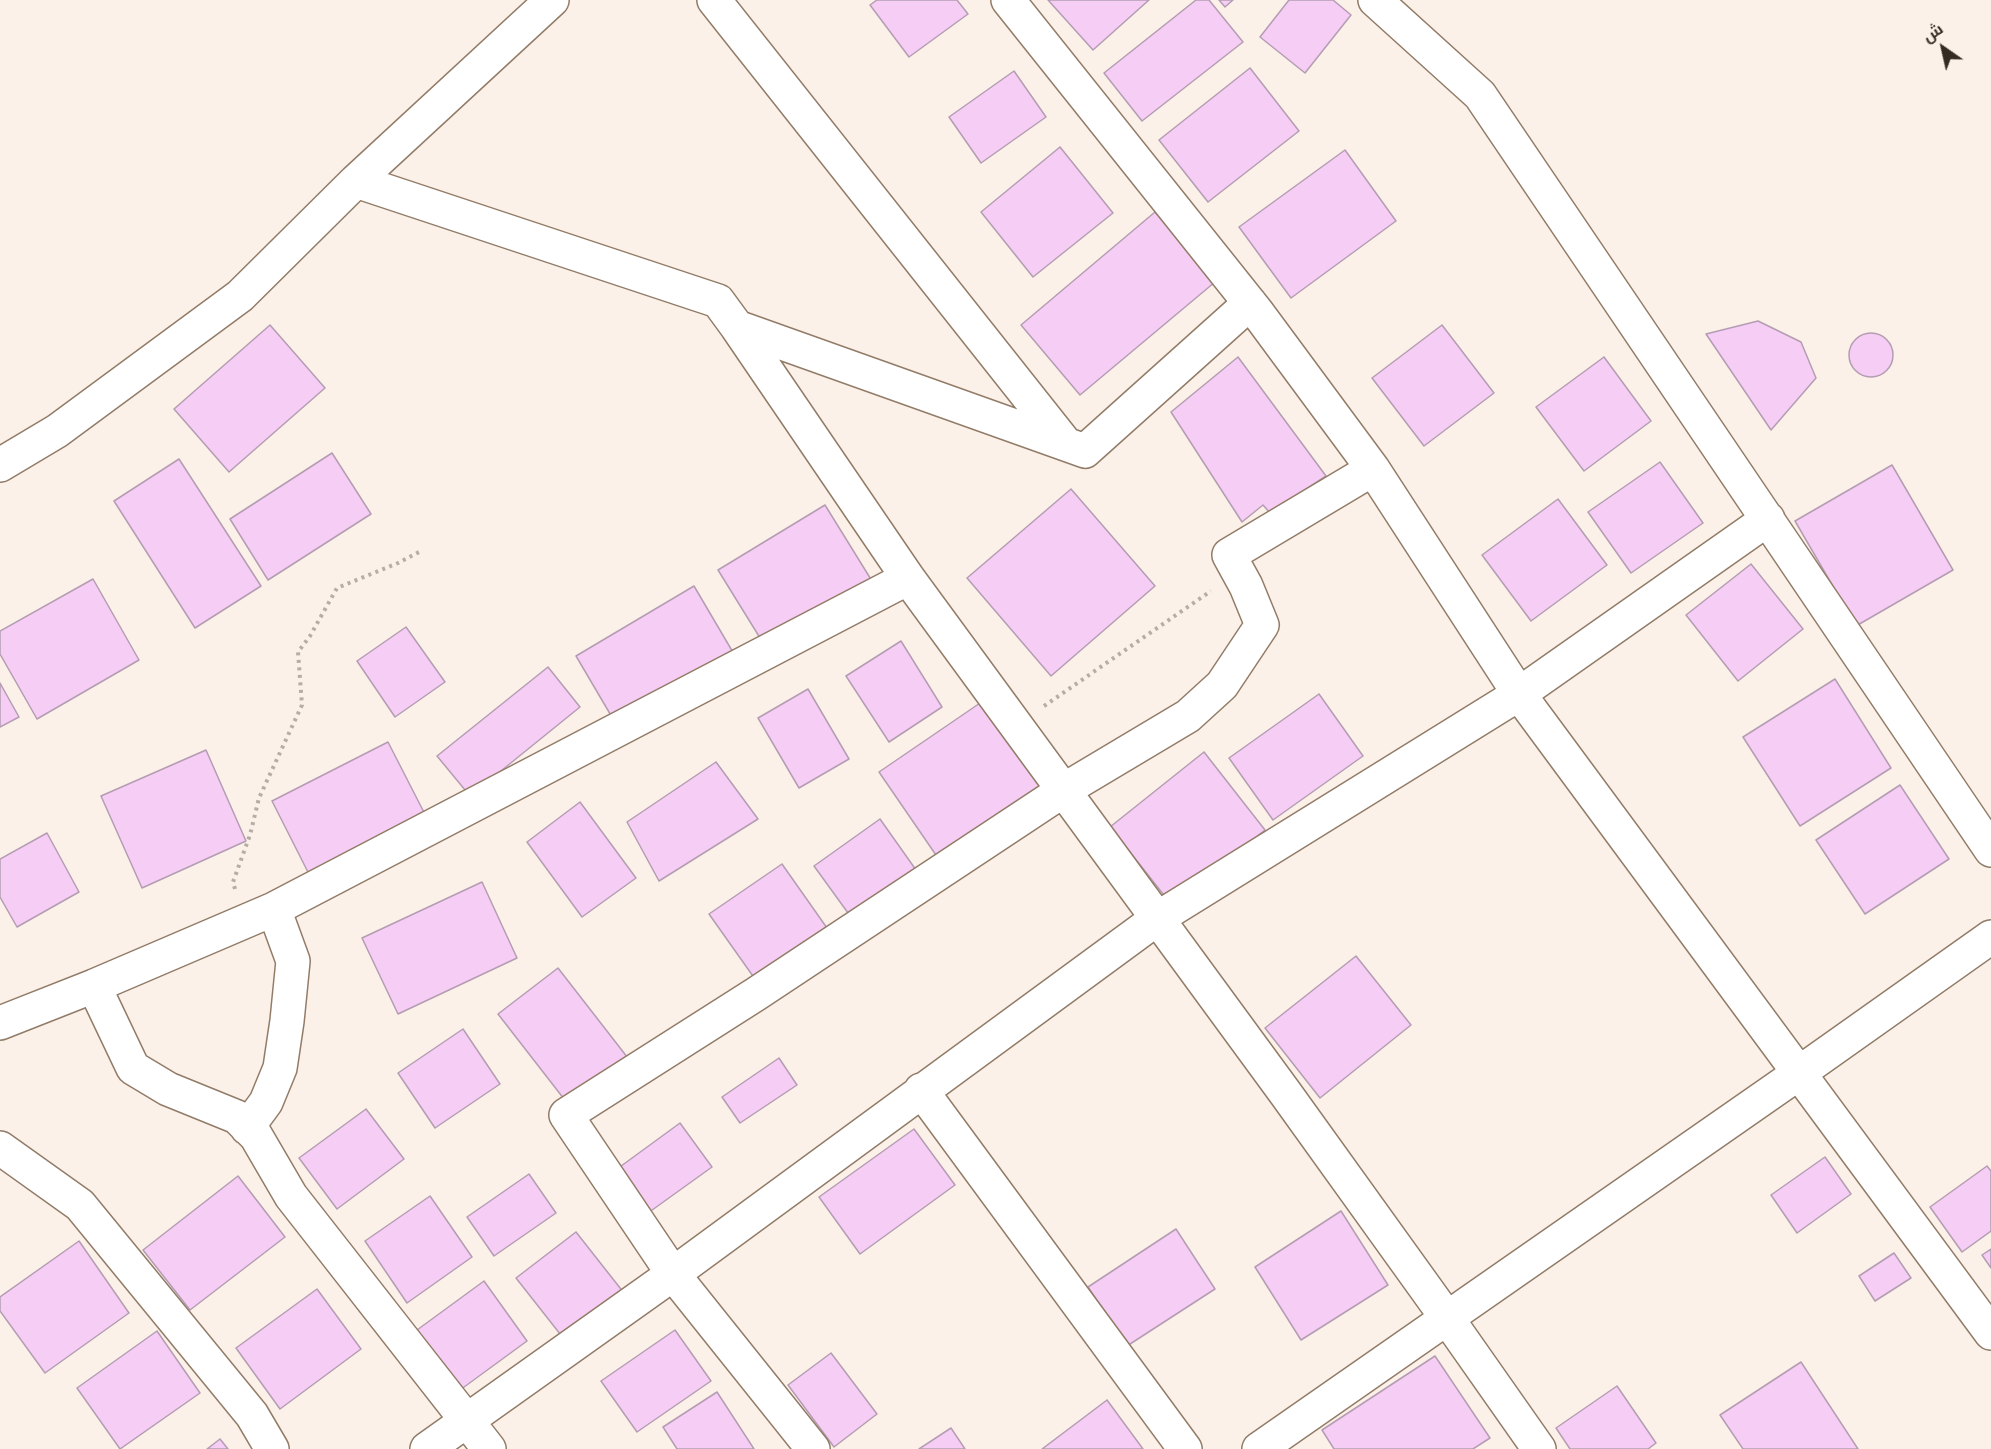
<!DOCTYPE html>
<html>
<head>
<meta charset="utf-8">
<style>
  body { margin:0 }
  #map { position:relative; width:1991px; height:1449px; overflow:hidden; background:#fbf1e9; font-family:Raleway,Cairo,sans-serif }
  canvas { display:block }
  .north { position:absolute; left:1913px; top:18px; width:60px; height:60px; -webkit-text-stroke:4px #fbf1e9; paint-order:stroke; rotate:326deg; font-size:16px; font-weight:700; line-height:24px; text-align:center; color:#342b23 }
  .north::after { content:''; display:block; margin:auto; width:21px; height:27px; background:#342b23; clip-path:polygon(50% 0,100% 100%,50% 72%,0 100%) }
</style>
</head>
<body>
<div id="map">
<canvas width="1991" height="1449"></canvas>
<div class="north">ش</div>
</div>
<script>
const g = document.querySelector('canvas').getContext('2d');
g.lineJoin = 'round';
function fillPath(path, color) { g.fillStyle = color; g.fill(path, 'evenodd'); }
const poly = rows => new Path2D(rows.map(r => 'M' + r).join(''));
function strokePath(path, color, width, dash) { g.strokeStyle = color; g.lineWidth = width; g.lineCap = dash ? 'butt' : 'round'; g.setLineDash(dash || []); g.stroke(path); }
const building = poly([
  [877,0,957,0,968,14,909,57,870,5,877,0],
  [1048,0,1149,0,1093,50,1048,0],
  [1196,0,1209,0,1243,42,1142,121,1104,73,1196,0],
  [1219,0,1233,0,1225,7,1219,0],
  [1289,0,1333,0,1351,15,1305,73,1260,37,1289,0],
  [1250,68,1299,131,1208,202,1159,140,1250,68],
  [1014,71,1046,117,981,163,949,117,1014,71],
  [1060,147,1113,213,1033,277,981,212,1060,147],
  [1345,150,1396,221,1291,298,1239,227,1345,150],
  [1155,212,1215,282,1080,395,1021,325,1155,212],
  [1758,321,1801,342,1816,378,1771,430,1706,334,1758,321],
  [270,325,325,388,229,472,174,409,270,325],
  [1442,325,1494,393,1424,446,1372,378,1442,325],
  '1849 355a22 22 0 1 1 44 0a22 22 0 1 1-44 0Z',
  [1238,357,1326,476,1270,513,1263,505,1242,522,1171,412,1238,357],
  [1604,357,1651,421,1584,471,1536,407,1604,357],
  [332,453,371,514,268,580,230,519,332,453],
  [179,459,261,586,195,628,114,501,179,459],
  [1660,462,1703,523,1631,573,1588,512,1660,462],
  [1892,465,1953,570,1856,626,1795,521,1892,465],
  [1071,489,1155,586,1051,676,967,578,1071,489],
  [1558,499,1607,565,1531,621,1482,555,1558,499],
  [825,505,872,581,765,646,718,570,825,505],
  [1751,564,1803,629,1738,681,1686,615,1751,564],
  [93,579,139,660,37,719,0,654,0,631,93,579],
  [694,586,734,654,616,724,576,656,694,586],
  [406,627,445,682,395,717,357,661,406,627],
  [901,641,942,707,889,742,846,676,901,641],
  [548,667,580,707,470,796,437,756,548,667],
  [1835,679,1891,768,1800,826,1743,737,1835,679],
  [0,683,19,717,0,727,0,683],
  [808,689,849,759,799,788,758,718,808,689],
  [1319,694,1363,756,1273,820,1229,758,1319,694],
  [983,701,1042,788,938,858,879,772,983,701],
  [388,742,431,826,315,886,272,801,388,742],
  [206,750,246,841,142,888,101,796,206,750],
  [1204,752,1265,830,1171,904,1110,827,1204,752],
  [716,762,758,819,659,881,627,822,716,762],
  [1900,785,1949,859,1865,914,1816,840,1900,785],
  [580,802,636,878,582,917,527,842,580,802],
  [880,819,921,877,856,924,814,866,880,819],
  [47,833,79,892,17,927,0,897,0,859,47,833],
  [782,864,827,928,755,979,709,914,782,864],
  [482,882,517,958,398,1014,362,938,482,882],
  [1356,956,1411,1025,1320,1098,1265,1028,1356,956],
  [558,968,638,1071,578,1117,498,1014,558,968],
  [463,1029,500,1084,435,1128,398,1073,463,1029],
  [779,1058,797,1085,740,1123,722,1097,779,1058],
  [366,1109,404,1159,337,1209,299,1158,366,1109],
  [680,1123,712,1167,648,1213,617,1169,680,1123],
  [914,1129,955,1185,860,1254,819,1197,914,1129],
  [1825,1157,1851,1194,1797,1233,1771,1195,1825,1157],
  [1987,1166,1991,1171,1991,1231,1962,1252,1930,1207,1987,1166],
  [529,1174,556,1213,494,1256,467,1217,529,1174],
  [238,1176,285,1237,190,1310,143,1250,238,1176],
  [430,1196,472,1257,407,1303,365,1241,430,1196],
  [1341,1211,1388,1285,1301,1340,1255,1267,1341,1211],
  [1176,1229,1215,1289,1127,1346,1088,1287,1176,1229],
  [576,1232,624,1293,564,1339,516,1278,576,1232],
  [79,1241,129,1313,45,1373,0,1311,0,1297,79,1241],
  [1991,1249,1991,1268,1982,1255,1991,1249],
  [1894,1253,1911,1278,1875,1301,1859,1276,1894,1253],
  [484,1281,527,1341,460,1390,417,1330,484,1281],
  [317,1289,361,1349,280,1409,236,1348,317,1289],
  [675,1330,711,1381,637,1432,601,1381,675,1330],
  [157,1331,200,1393,120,1449,77,1388,157,1331],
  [831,1353,877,1414,834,1447,788,1385,831,1353],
  [1435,1356,1490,1438,1473,1449,1334,1449,1322,1430,1435,1356],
  [1801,1362,1858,1449,1743,1449,1720,1415,1801,1362],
  [1617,1386,1656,1443,1648,1449,1570,1449,1556,1428,1617,1386],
  [717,1392,754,1449,677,1449,663,1427,717,1392],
  [1107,1400,1143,1449,1042,1449,1107,1400],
  [951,1428,965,1449,919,1449,951,1428],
  [220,1439,228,1449,207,1449,220,1439]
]);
fillPath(building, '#f6cdf4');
strokePath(building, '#b49db2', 1.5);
const minor = poly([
  [714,0,1065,443],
  [1008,0,1257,312,1373,469,1519,694,1991,1333],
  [1375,0,1480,95,1991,850],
  [356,181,718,301,737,327,908,578,1286,1094,1447,1318,1539,1449],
  [737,327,1085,451,1250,303],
  [0,465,57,431,240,296,356,181,552,0],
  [94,986,133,1068,168,1089,237,1117,256,1136,291,1196,489,1449],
  [0,1023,94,986,274,909,908,578],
  [921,1090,1185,1449],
  [247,1128,266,1102,280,1068,287,1021,293,961,274,909],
  [0,1148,80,1205,252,1415,272,1449],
  [427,1449,673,1274,1158,918,1519,694,1768,519],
  [813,1449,673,1274,566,1115,756,994,1064,790,1188,716,1222,685,1262,625,1246,586,1229,555,1373,469],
  [1259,1449,1799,1073,1991,937]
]);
strokePath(minor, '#927c68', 36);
strokePath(poly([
  [1044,706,1211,591],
  [235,889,233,882,250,835,259,798,302,705,298,652,310,636,337,588,398,563,421,551]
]), '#b6ada5', 4, [3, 4.5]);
strokePath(minor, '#fff', 33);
</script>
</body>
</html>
